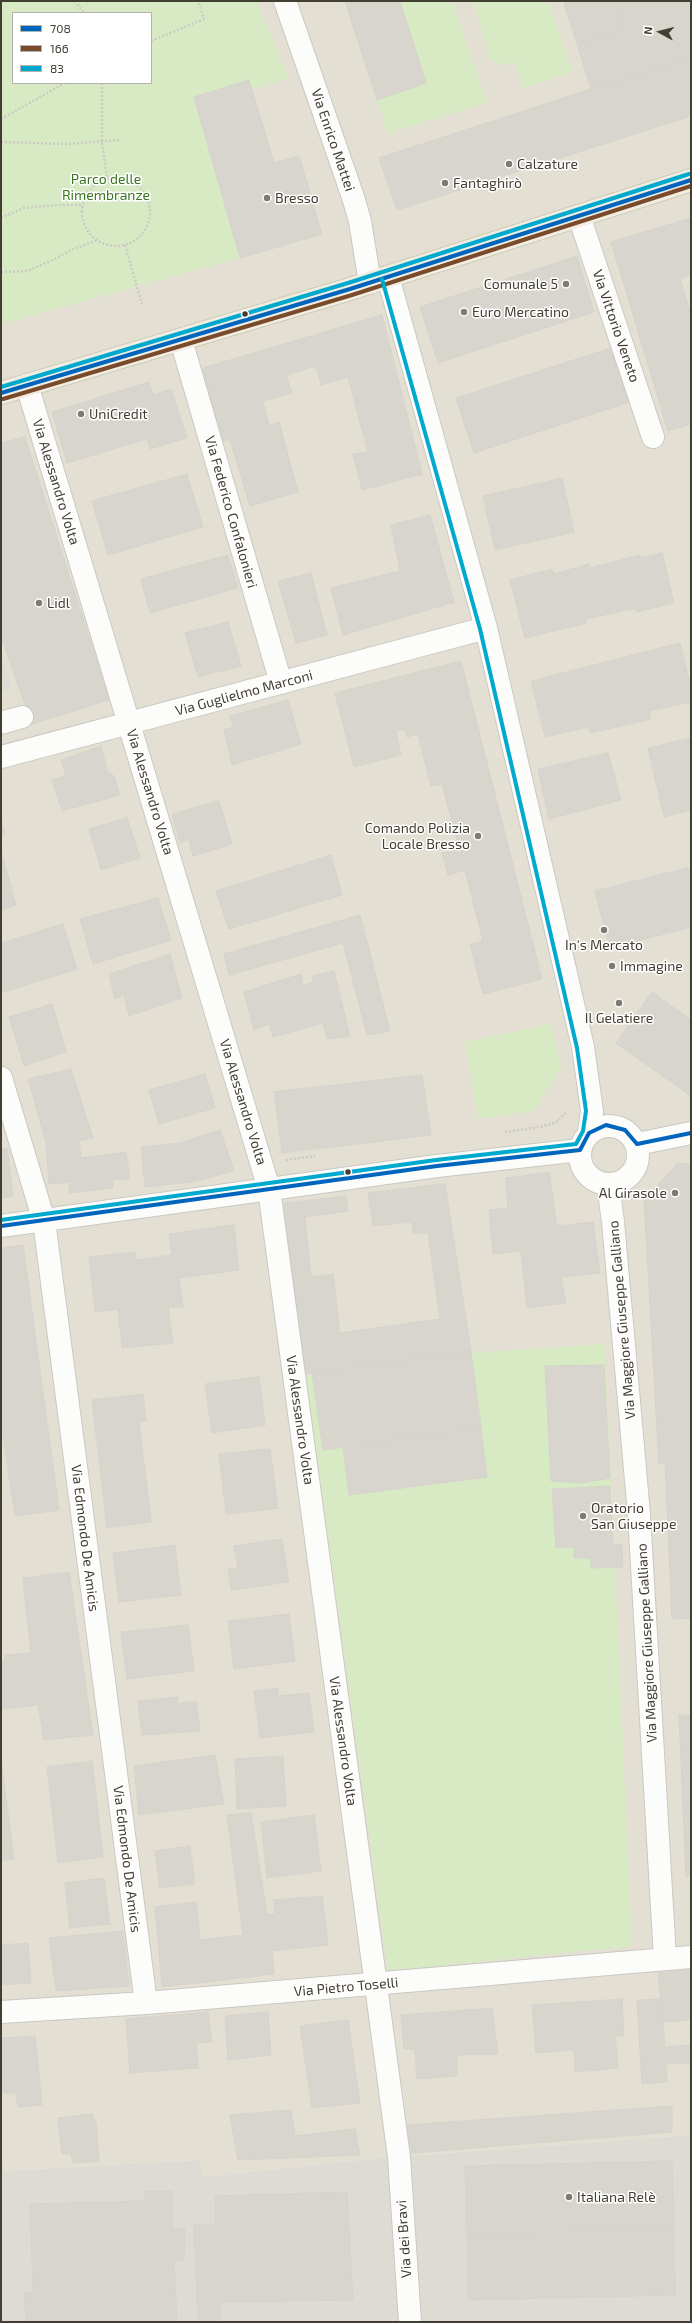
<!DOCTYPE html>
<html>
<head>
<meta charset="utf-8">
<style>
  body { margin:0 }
  #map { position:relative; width:692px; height:2323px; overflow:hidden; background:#eeece6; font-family:"Exo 2",sans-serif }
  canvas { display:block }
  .frame { position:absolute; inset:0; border:2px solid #433e32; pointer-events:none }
  .legend { position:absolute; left:12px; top:12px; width:140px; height:72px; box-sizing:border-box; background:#fff; border:1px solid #b4b2ad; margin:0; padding:5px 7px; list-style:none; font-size:12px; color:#433e32 }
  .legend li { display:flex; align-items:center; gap:8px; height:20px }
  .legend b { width:20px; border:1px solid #b4b2ad }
  .north { position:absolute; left:640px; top:12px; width:40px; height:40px; -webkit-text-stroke:3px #fff; paint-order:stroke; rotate:277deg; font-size:11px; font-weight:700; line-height:16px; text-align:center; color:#433e32 }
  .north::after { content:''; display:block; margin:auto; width:14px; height:18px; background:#433e32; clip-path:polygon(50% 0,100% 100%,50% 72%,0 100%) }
</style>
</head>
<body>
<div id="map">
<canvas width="692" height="2323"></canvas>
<div class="frame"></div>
<ul class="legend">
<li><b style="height:5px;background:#0065bd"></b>708</li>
<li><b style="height:5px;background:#7a4b2a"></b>166</li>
<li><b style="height:5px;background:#00a9ce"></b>83</li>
</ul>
<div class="north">N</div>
</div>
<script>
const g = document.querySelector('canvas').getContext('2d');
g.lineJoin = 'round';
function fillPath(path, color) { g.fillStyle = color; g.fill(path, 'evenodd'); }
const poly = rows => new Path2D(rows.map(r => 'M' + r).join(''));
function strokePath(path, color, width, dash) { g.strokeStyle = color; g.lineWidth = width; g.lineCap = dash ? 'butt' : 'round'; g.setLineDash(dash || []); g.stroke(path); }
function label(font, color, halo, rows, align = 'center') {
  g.font = font + ' "Exo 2",sans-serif'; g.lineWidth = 3; g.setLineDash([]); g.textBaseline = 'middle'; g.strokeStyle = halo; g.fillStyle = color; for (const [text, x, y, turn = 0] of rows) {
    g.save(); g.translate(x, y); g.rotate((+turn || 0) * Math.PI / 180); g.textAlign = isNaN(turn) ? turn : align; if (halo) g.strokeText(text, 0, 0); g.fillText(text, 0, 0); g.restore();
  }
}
fillPath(poly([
  [1,1,691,1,691,2135,369,2159,202,2177,200,2160,4,2171,1,2146],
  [13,13,151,13,151,83,13,83]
]), '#e3dfd3');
fillPath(poly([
  [691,2135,691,2322,1,2322,1,2146,4,2171,200,2160,203,2177,369,2159]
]), '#dedbd4');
fillPath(poly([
  [1,1,257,1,288,78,252,89,249,81,194,97,240,258,1,324],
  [13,13,151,13,151,83,13,83],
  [400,1,454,1,453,2,487,102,388,134,377,100,426,82],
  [473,1,548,1,573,72,523,88,514,62,503,65,491,61],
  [551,1024,561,1068,533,1111,478,1119,465,1042],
  [605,1344,632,1946,388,1971,306,1376,485,1352]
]), '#d8eac4');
fillPath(poly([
  [1,654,11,688,1,691]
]), '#dddbd6');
const building = poly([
  [345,1,400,1,426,83,377,100,345,1],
  [563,1,617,1,625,29,577,44,563,1],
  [617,1,691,1,691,59,591,89,577,44,625,29,617,1],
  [691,59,691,116,397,210,379,158,591,89,691,59],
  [249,80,274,163,299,156,322,234,240,258,194,97,249,80],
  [691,218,691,275,680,278,691,315,691,424,668,431,611,242,691,218],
  [577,256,594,312,438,363,420,307,577,256],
  [382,315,422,474,362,490,353,454,368,452,348,377,321,385,316,366,286,375,292,393,263,401,269,426,279,422,298,492,250,506,230,439,221,441,203,368,382,315],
  [611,348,629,402,474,453,456,398,611,348],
  [149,382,153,395,171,389,187,438,150,449,147,439,67,463,52,412,149,382],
  [25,437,109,700,32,724,1,637,1,443,25,437],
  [187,474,203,527,108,555,92,501,187,474],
  [562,478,574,532,495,550,483,496,562,478],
  [430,515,454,602,343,635,331,588,400,571,391,525,430,515],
  [662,553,674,603,636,612,636,608,586,619,587,623,525,638,510,580,552,569,554,574,589,564,590,568,640,555,640,558,662,553],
  [228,555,238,588,150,613,141,579,228,555],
  [311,573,327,635,296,643,278,581,311,573],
  [228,622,241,666,198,677,185,633,228,622],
  [680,643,691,688,691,702,649,711,651,719,590,733,588,727,545,737,531,681,680,643],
  [461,661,542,979,483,994,470,944,483,941,465,870,448,875,442,853,459,848,442,784,431,786,418,734,407,737,405,729,396,731,401,755,354,767,335,693,461,661],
  [288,700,301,744,232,765,224,730,233,727,230,716,288,700],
  [691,738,691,810,664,817,648,748,691,738],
  [101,746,108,773,114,776,120,795,62,811,52,780,66,776,61,760,101,746],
  [608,753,621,800,549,819,538,769,608,753],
  [219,801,232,844,193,856,189,839,180,843,172,814,219,801],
  [1,818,5,834,1,835,1,818],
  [127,818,140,858,101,870,89,829,127,818],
  [1,850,16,905,1,910,1,850],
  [331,855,342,895,229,929,216,891,331,855],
  [691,867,691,927,610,948,595,891,691,867],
  [158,898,171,940,93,964,80,919,158,898],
  [360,915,390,1031,367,1035,343,943,229,975,224,954,360,915],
  [63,924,77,969,1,993,1,943,63,924],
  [170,954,182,998,129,1016,124,995,115,999,109,974,170,954],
  [334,971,350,1036,327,1039,323,1023,273,1037,269,1024,254,1030,244,992,301,974,303,985,314,982,312,976,334,971],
  [652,992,691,1020,691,1096,616,1043,652,992],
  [52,1004,66,1052,24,1066,9,1017,52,1004],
  [71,1069,93,1138,79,1141,81,1158,126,1152,130,1179,112,1180,113,1188,69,1193,70,1182,49,1184,46,1142,28,1079,71,1069],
  [205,1074,215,1108,159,1124,149,1090,205,1074],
  [422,1075,431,1135,282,1153,274,1092,422,1075],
  [220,1130,234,1171,192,1182,145,1187,141,1147,180,1143,220,1130],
  [7,1148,13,1196,1,1198,1,1149,7,1148],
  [691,1163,691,1618,672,1619,665,1462,659,1464,644,1200,677,1164,691,1163],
  [549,1172,557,1226,593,1222,600,1273,561,1277,566,1303,527,1308,521,1251,493,1254,489,1210,508,1208,506,1178,549,1172],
  [445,1184,471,1351,304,1374,284,1203,346,1196,348,1211,305,1217,311,1277,333,1274,340,1333,440,1319,428,1233,413,1233,412,1222,373,1226,368,1193,445,1184],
  [234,1225,239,1270,179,1278,183,1307,168,1307,173,1343,122,1348,118,1309,95,1312,89,1257,135,1252,136,1260,172,1255,169,1234,234,1225],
  [23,1245,59,1510,15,1516,1,1423,1,1248,23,1245],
  [471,1351,481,1428,323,1450,312,1373,471,1351],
  [604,1365,610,1478,582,1483,551,1481,545,1366,604,1365],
  [259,1377,265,1425,212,1433,205,1384,259,1377],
  [143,1394,146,1421,139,1421,151,1522,107,1528,92,1400,143,1394],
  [481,1428,487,1477,349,1495,343,1446,481,1428],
  [270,1449,278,1508,226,1514,219,1454,270,1449],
  [610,1486,613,1545,622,1544,623,1567,591,1568,591,1558,574,1558,574,1547,556,1548,552,1489,610,1486],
  [282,1539,289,1582,231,1590,228,1569,238,1569,234,1546,282,1539],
  [175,1545,181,1595,119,1602,113,1553,175,1545],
  [69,1572,93,1735,44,1740,38,1705,1,1709,1,1662,5,1661,5,1655,31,1653,23,1578,69,1572],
  [289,1614,295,1661,234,1669,228,1621,289,1614],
  [188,1625,194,1671,127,1679,121,1632,188,1625],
  [278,1688,278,1696,309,1693,314,1732,260,1738,254,1691,278,1688],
  [178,1697,177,1704,196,1701,200,1731,142,1735,138,1701,178,1697],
  [679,1715,691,1715,691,1876,686,1877,679,1715],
  [215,1755,224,1804,139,1815,134,1766,215,1755],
  [283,1756,286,1806,237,1809,235,1759,283,1756],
  [1,1759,14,1859,1,1861,1,1759],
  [92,1761,103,1857,58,1863,47,1767,92,1761],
  [251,1813,267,1915,275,1914,274,1900,322,1896,328,1945,272,1951,274,1974,162,1987,155,1907,196,1902,200,1940,243,1935,227,1815,251,1813],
  [314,1815,321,1871,267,1878,261,1822,314,1815],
  [190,1846,195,1884,160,1888,155,1851,190,1846],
  [104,1878,110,1924,70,1928,65,1883,104,1878],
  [123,1931,129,1986,56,1991,49,1938,123,1931],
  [28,1943,31,1983,1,1985,1,1945,28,1943],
  [691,1970,691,2020,663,2022,658,1973,691,1970],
  [622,1999,624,2036,615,2036,618,2068,575,2072,574,2050,536,2053,532,2005,622,1999],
  [661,1999,665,2047,691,2045,691,2063,666,2064,667,2082,642,2084,637,2000,661,1999],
  [492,2008,498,2054,457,2055,457,2076,417,2079,415,2050,404,2048,401,2015,492,2008],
  [208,2012,212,2042,196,2043,198,2068,130,2073,126,2019,208,2012],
  [268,2012,271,2055,228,2060,225,2016,268,2012],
  [348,2020,360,2103,312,2108,300,2026,348,2020],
  [35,2036,42,2105,18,2107,16,2093,1,2093,1,2038,35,2036],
  [672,2106,672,2132,412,2153,407,2125,672,2106],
  [291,2110,295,2136,355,2129,360,2155,238,2160,230,2115,291,2110],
  [92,2114,96,2123,99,2161,73,2163,71,2154,62,2154,58,2118,92,2114],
  [672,2161,674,2229,467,2234,465,2166,672,2161],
  [145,2191,172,2191,173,2228,185,2229,184,2260,174,2260,177,2322,26,2322,24,2292,33,2293,30,2204,145,2201,145,2191],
  [347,2192,353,2300,221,2302,220,2322,198,2322,194,2225,215,2225,215,2196,347,2192],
  [674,2229,675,2295,468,2300,467,2234,674,2229]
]);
fillPath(building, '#d7d5ce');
strokePath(building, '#d6d3cc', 1);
const minor = poly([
  [285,1,353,197,360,221,370,283],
  [579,216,653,437],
  [388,277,486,628,583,1047,592,1111,589,1133],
  [181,340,281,683],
  [27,385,269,1189,399,2157,410,2322],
  [1,723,22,717],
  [1,757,486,628],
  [1,1078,44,1221,146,2003],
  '580 1155a29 29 0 1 1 58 0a29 29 0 1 1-58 0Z',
  [637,1144,691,1133],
  [608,1184,613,1222,639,1514,665,1959],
  [1,1226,437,1166,580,1150],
  [1,2012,146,2003,691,1957]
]);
const major = poly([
  [1,393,350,289,691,180]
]);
strokePath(minor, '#cac8c2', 24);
strokePath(major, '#d1cab2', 24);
strokePath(poly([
  [75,1,84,13],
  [86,1,100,1],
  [151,41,204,19,198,1],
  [102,83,102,143,107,178],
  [1,119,65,83],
  [1,142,67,144,119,140],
  '82 212a34 34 0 1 1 68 0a34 34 0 1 1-68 0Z',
  [1,218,24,208,57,205,83,205],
  [125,245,142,304],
  [1,272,27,271,53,260,71,250,97,240],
  [505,1132,540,1127,555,1123,566,1113],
  [286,1160,315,1156]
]), '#cccac5', 2.5, [2, 2]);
strokePath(minor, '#fcfcfb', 22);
strokePath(major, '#f0ede2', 22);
strokePath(poly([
  [1,393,350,289,691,180],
  [637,1144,691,1133],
  [580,1150,589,1133,606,1125,625,1130,637,1144],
  [1,1226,437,1166,580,1150]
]), '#0065bd', 4);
strokePath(poly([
  [3,399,352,295,691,186]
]), '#7a4b2a', 4);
strokePath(poly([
  [1,387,348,283,689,174],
  [1,1220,436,1160,576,1144,583,1131,586,1111,577,1048,480,629,382,279]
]), '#00a9ce', 4);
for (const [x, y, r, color] of [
  [509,164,4,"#7f7b71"],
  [445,183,4,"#7f7b71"],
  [267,198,4,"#7f7b71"],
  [566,284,4,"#7f7b71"],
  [464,312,4,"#7f7b71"],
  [245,314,3.5,"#433e32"],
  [81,414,4,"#7f7b71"],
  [39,603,4,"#7f7b71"],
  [478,836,4,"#7f7b71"],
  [604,930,4,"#7f7b71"],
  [612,966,4,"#7f7b71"],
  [619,1003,4,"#7f7b71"],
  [348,1172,3.5,"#433e32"],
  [675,1193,4,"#7f7b71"],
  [583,1516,4,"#7f7b71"],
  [569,2197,4,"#7f7b71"]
]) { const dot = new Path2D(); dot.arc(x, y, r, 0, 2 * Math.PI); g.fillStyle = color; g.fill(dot); strokePath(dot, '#fff', 1.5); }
label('14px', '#433e32', '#fff', [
  ["Via Enrico Mattei",333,140,71],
  ["Via Vittorio Veneto",616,326,71],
  ["Via Alessandro Volta",56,482,73],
  ["Via Federico Confalonieri",231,512,74],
  ["Via Guglielmo Marconi",244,693,-15],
  ["Via Alessandro Volta",150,792,73],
  ["Via Alessandro Volta",243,1102,73],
  ["Via Maggiore Giuseppe Galliano",622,1320,-95],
  ["Via Alessandro Volta",300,1420,82],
  ["Via Edmondo De Amicis",85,1538,83],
  ["Via Maggiore Giuseppe Galliano",647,1643,-93],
  ["Via Alessandro Volta",343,1741,82],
  ["Via Edmondo De Amicis",127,1859,83],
  ["Via Pietro Toselli",346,1987,-5],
  ["Via dei Bravi",404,2239,-94]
]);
label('14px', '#433e32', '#fff', [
  ["Calzature",517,164],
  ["Fantaghirò",453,183],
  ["Bresso",275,198],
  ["Comunale 5",558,284,"right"],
  ["Euro Mercatino",472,312],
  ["UniCredit",89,414],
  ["Lidl",47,603],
  ["Comando Polizia",470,828,"right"],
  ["Locale Bresso",470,844,"right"],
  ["In's Mercato",604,945,"center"],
  ["Immagine",620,966],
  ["Il Gelatiere",619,1018,"center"],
  ["Al Girasole",667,1193,"right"],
  ["Oratorio",591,1508],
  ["San Giuseppe",591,1524],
  ["Italiana Relè",577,2197]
], 'left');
label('14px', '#3c7625', '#fff', [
  ["Parco delle",106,179],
  ["Rimembranze",106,195]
]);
</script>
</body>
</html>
